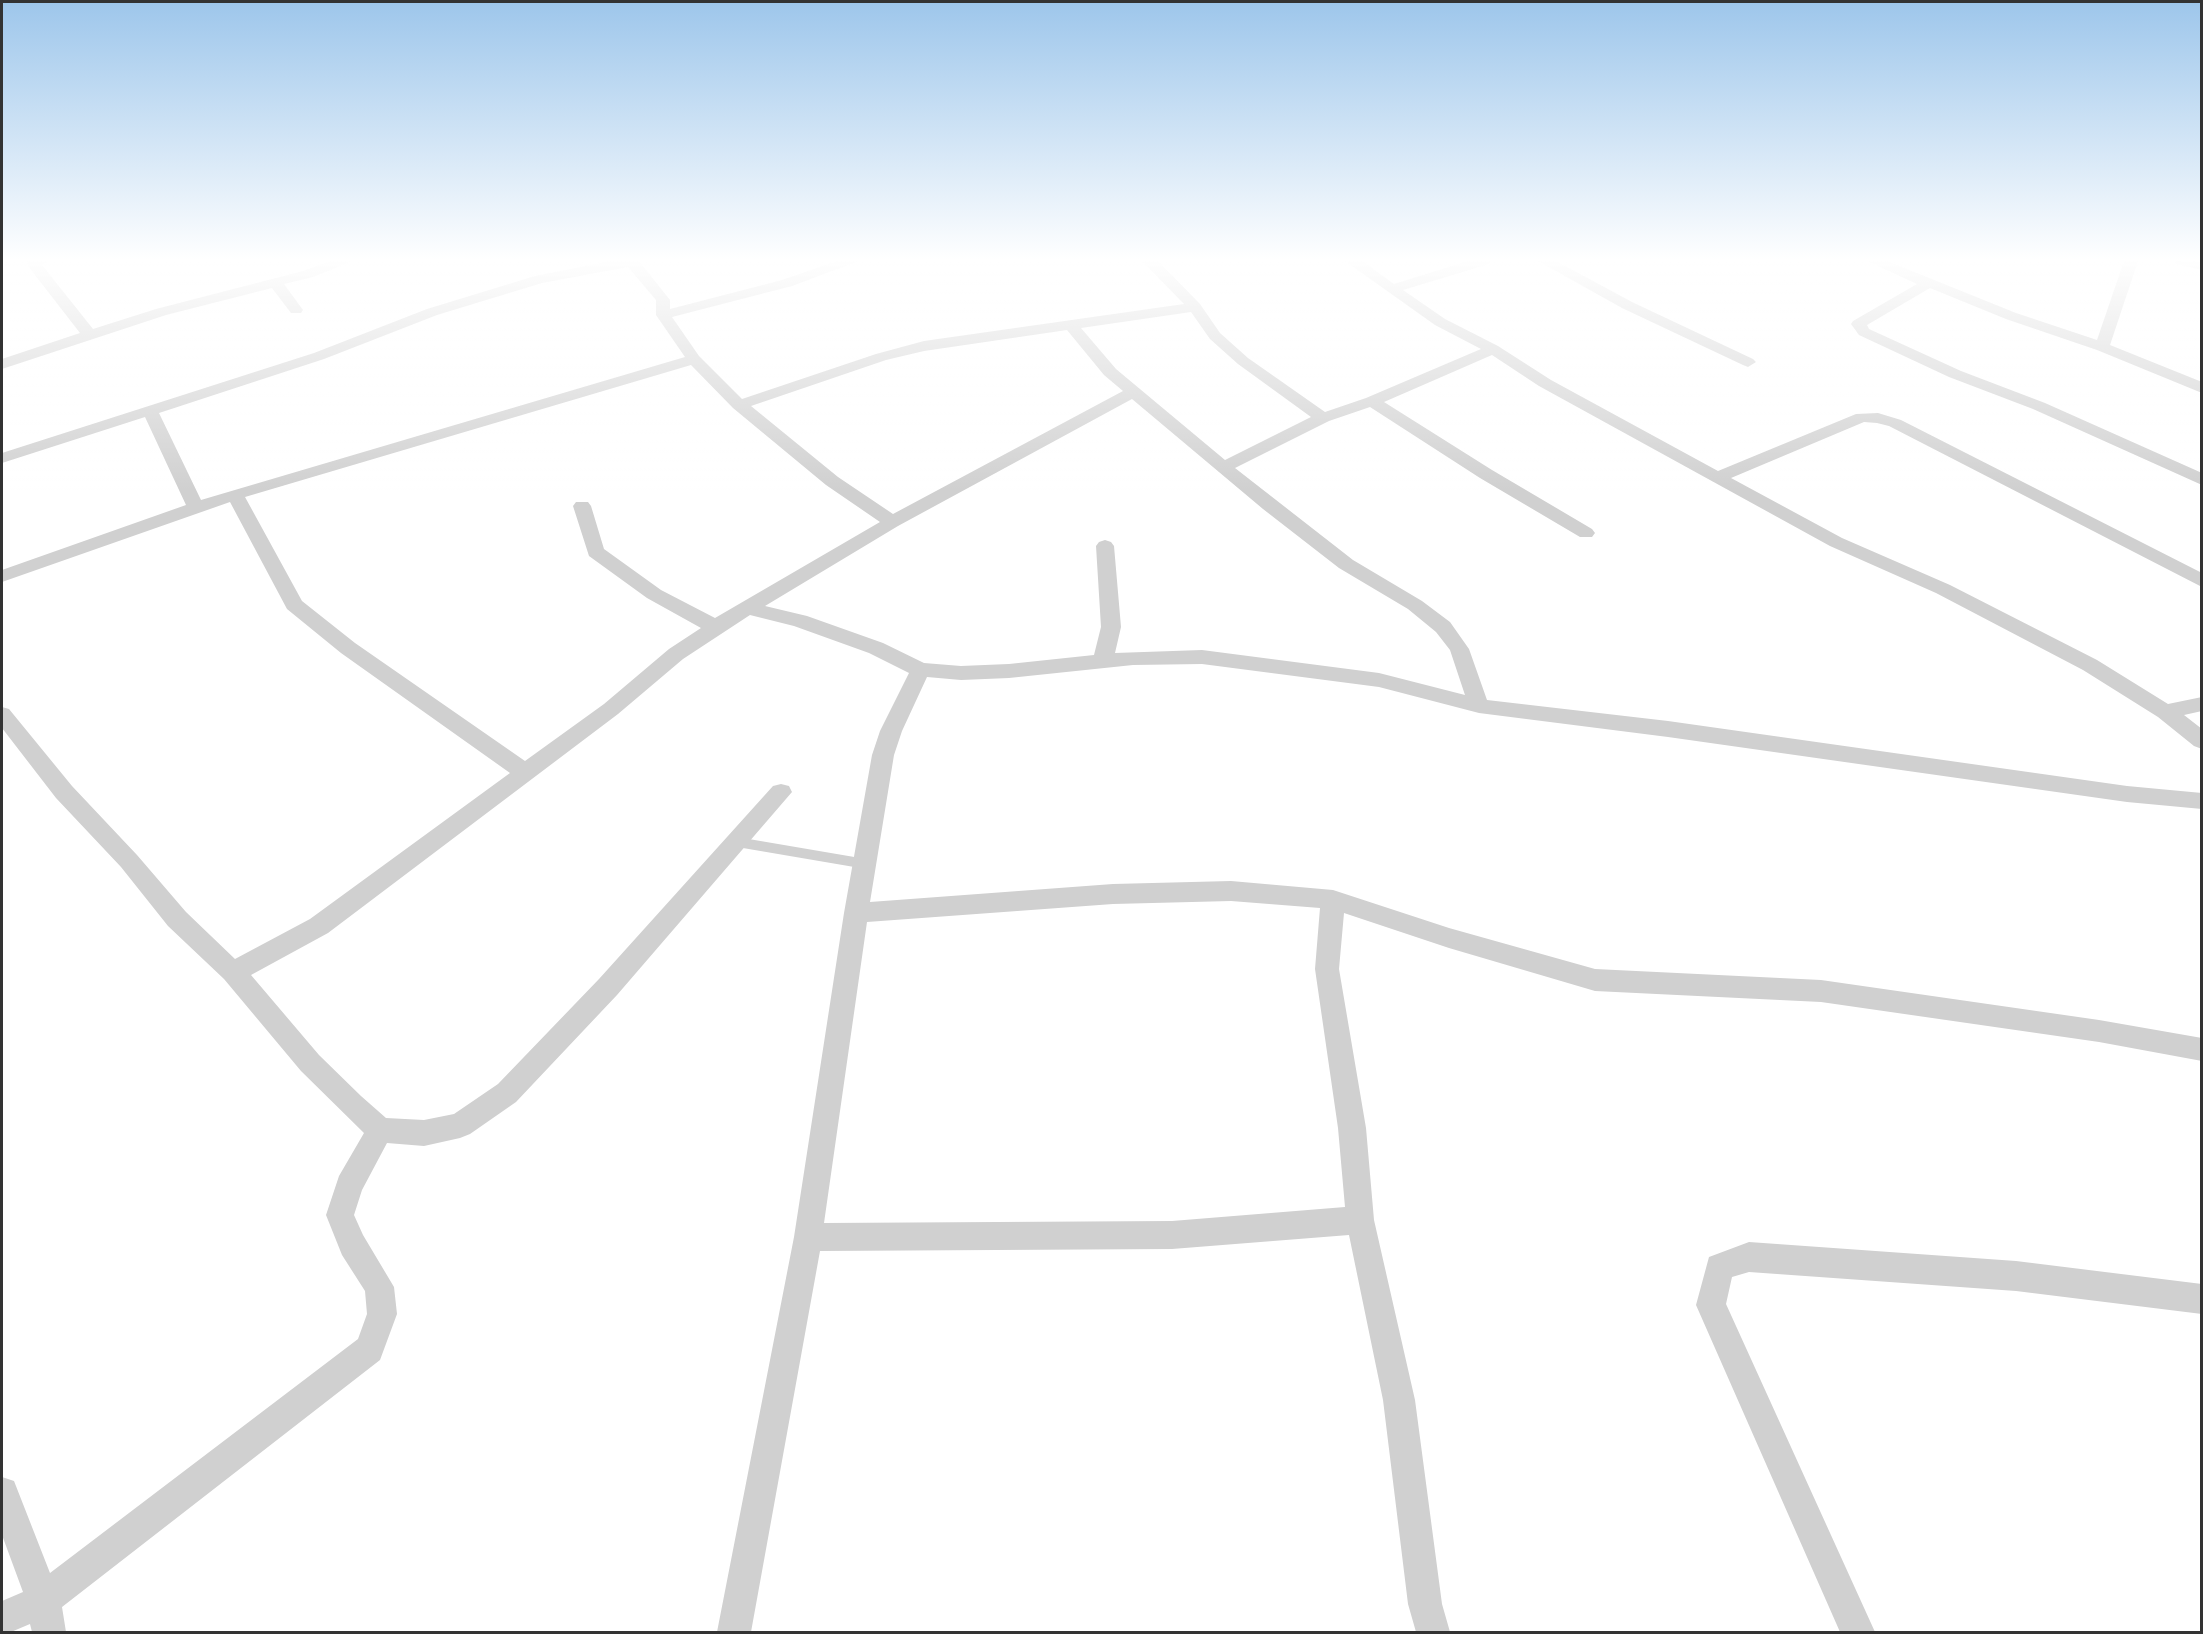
<!DOCTYPE html>
<html>
<head>
<meta charset="utf-8">
<style>
  body { margin:0 }
  #map { position:relative; width:2203px; height:1634px; overflow:hidden; background:#fff; font-family:Manrope,sans-serif }
  canvas { display:block }
  .frame { position:absolute; inset:0; border:3px solid #333; pointer-events:none }
</style>
</head>
<body>
<div id="map">
<canvas width="2203" height="1634"></canvas>
<div class="frame"></div>
</div>
<script>
const g = document.querySelector('canvas').getContext('2d');
g.lineJoin = 'round';
const poly = rows => new Path2D(rows.map(r => 'M' + r).join(''));
function fillPath(path, color) { g.fillStyle = color; g.fill(path, 'evenodd'); }
fillPath(poly([
  [737,837,866,859,870,861,872,864,870,867,866,869,737,847,733,845,731,842,733,839,737,837]
]), '#d0d0d0');
fillPath(poly([
  [27,261,47,261,42,265,93,329,156,309,303,271,331,261,353,261,313,277,284,284,303,310,301,313,291,313,272,288,166,315,2,369,2,359,80,333,28,266,27,261],
  [611,261,639,261,670,300,670,309,782,280,837,261,859,261,792,286,672,317,699,356,742,399,876,354,924,341,1184,304,1142,261,1158,261,1200,304,1220,333,1248,358,1325,412,1366,398,1481,349,1435,325,1345,261,1362,261,1394,284,1468,261,1491,261,1489,264,1403,290,1445,319,1498,346,1551,380,1718,471,1856,414,1878,413,1901,420,2202,573,2202,587,1889,426,1877,423,1864,422,1731,478,1842,538,1950,585,2097,660,2168,704,2202,697,2202,711,2184,715,2202,729,2202,749,2194,746,2158,717,2083,670,1936,593,1830,546,1539,386,1492,355,1384,402,1492,470,1592,529,1595,533,1592,537,1580,537,1480,478,1370,407,1329,421,1235,468,1353,560,1422,601,1450,622,1469,649,1487,700,1668,721,2127,786,2202,793,2202,809,2127,802,1668,737,1479,713,1379,687,1202,664,1133,665,1009,678,961,680,927,677,902,731,894,755,870,902,1113,884,1231,881,1333,890,1449,928,1595,969,1821,980,2099,1020,2202,1038,2202,1061,2099,1042,1821,1002,1595,991,1449,948,1344,913,1339,969,1366,1128,1374,1220,1415,1400,1442,1604,1450,1632,1416,1632,1408,1604,1383,1400,1349,1235,1172,1249,820,1251,751,1632,717,1632,794,1237,844,913,872,755,880,731,909,673,869,653,794,626,750,615,683,659,618,714,328,933,251,975,319,1055,361,1096,386,1118,424,1120,454,1114,498,1084,599,979,773,786,781,784,789,786,792,792,617,995,516,1102,470,1134,460,1138,424,1146,387,1143,362,1190,354,1215,363,1235,394,1287,397,1314,380,1360,62,1607,66,1632,32,1632,30,1624,11,1632,2,1632,2,1601,23,1592,2,1535,2,1477,14,1481,50,1573,358,1339,367,1314,365,1291,342,1255,326,1215,339,1176,364,1133,301,1071,224,979,168,926,121,867,56,798,2,728,2,707,9,709,72,786,137,855,186,912,235,959,310,919,510,773,341,653,287,609,230,502,2,582,2,570,186,505,145,417,2,463,2,453,314,353,427,309,535,276,611,261],
  [628,267,656,300,656,315,685,357,201,500,159,413,324,359,437,315,542,283,628,267],
  [1191,312,1210,339,1238,364,1311,417,1225,460,1116,369,1081,328,1191,312],
  [1067,330,1104,375,1123,391,893,514,838,477,751,406,886,360,924,351,1067,330],
  [691,365,733,408,826,485,880,522,715,618,661,590,604,549,591,506,588,502,576,502,573,506,589,556,647,598,701,628,669,649,604,704,525,761,355,643,302,601,245,497,691,365],
  [1132,399,1263,509,1339,568,1408,609,1436,632,1450,650,1465,695,1379,673,1202,650,1115,653,1121,627,1114,546,1111,542,1105,540,1099,542,1096,546,1101,627,1094,655,1009,664,961,666,924,663,883,643,807,616,765,606,898,526,1132,399],
  [1231,901,1320,908,1315,969,1338,1128,1345,1207,1172,1221,824,1223,867,922,1113,904,1231,901],
  [1538,261,1556,261,1632,302,1753,359,1756,362,1748,367,1743,365,1622,308,1538,261],
  [1867,261,1887,261,2016,313,2097,340,2124,261,2138,261,2110,345,2202,382,2202,393,2097,350,2006,319,1930,288,1867,325,1869,329,1961,371,2045,403,2202,473,2202,485,2033,409,1949,377,1859,335,1851,324,1853,321,1917,284,1867,261],
  [2174,261,2202,262,2202,270,2176,264,2174,261],
  [1749,1242,2016,1261,2202,1284,2202,1314,2016,1291,1749,1272,1732,1277,1726,1304,1875,1632,1840,1632,1696,1305,1709,1257,1749,1242]
]), '#d0d0d0');
const sky = g.createLinearGradient(0, 0, 0, 490);
sky.addColorStop(0, '#9dc6eb');
sky.addColorStop(0.53, '#fff');
sky.addColorStop(1, '#ffffff00');
g.fillStyle = sky;
g.fillRect(0, 0, 2203, 490);
</script>
</body>
</html>
